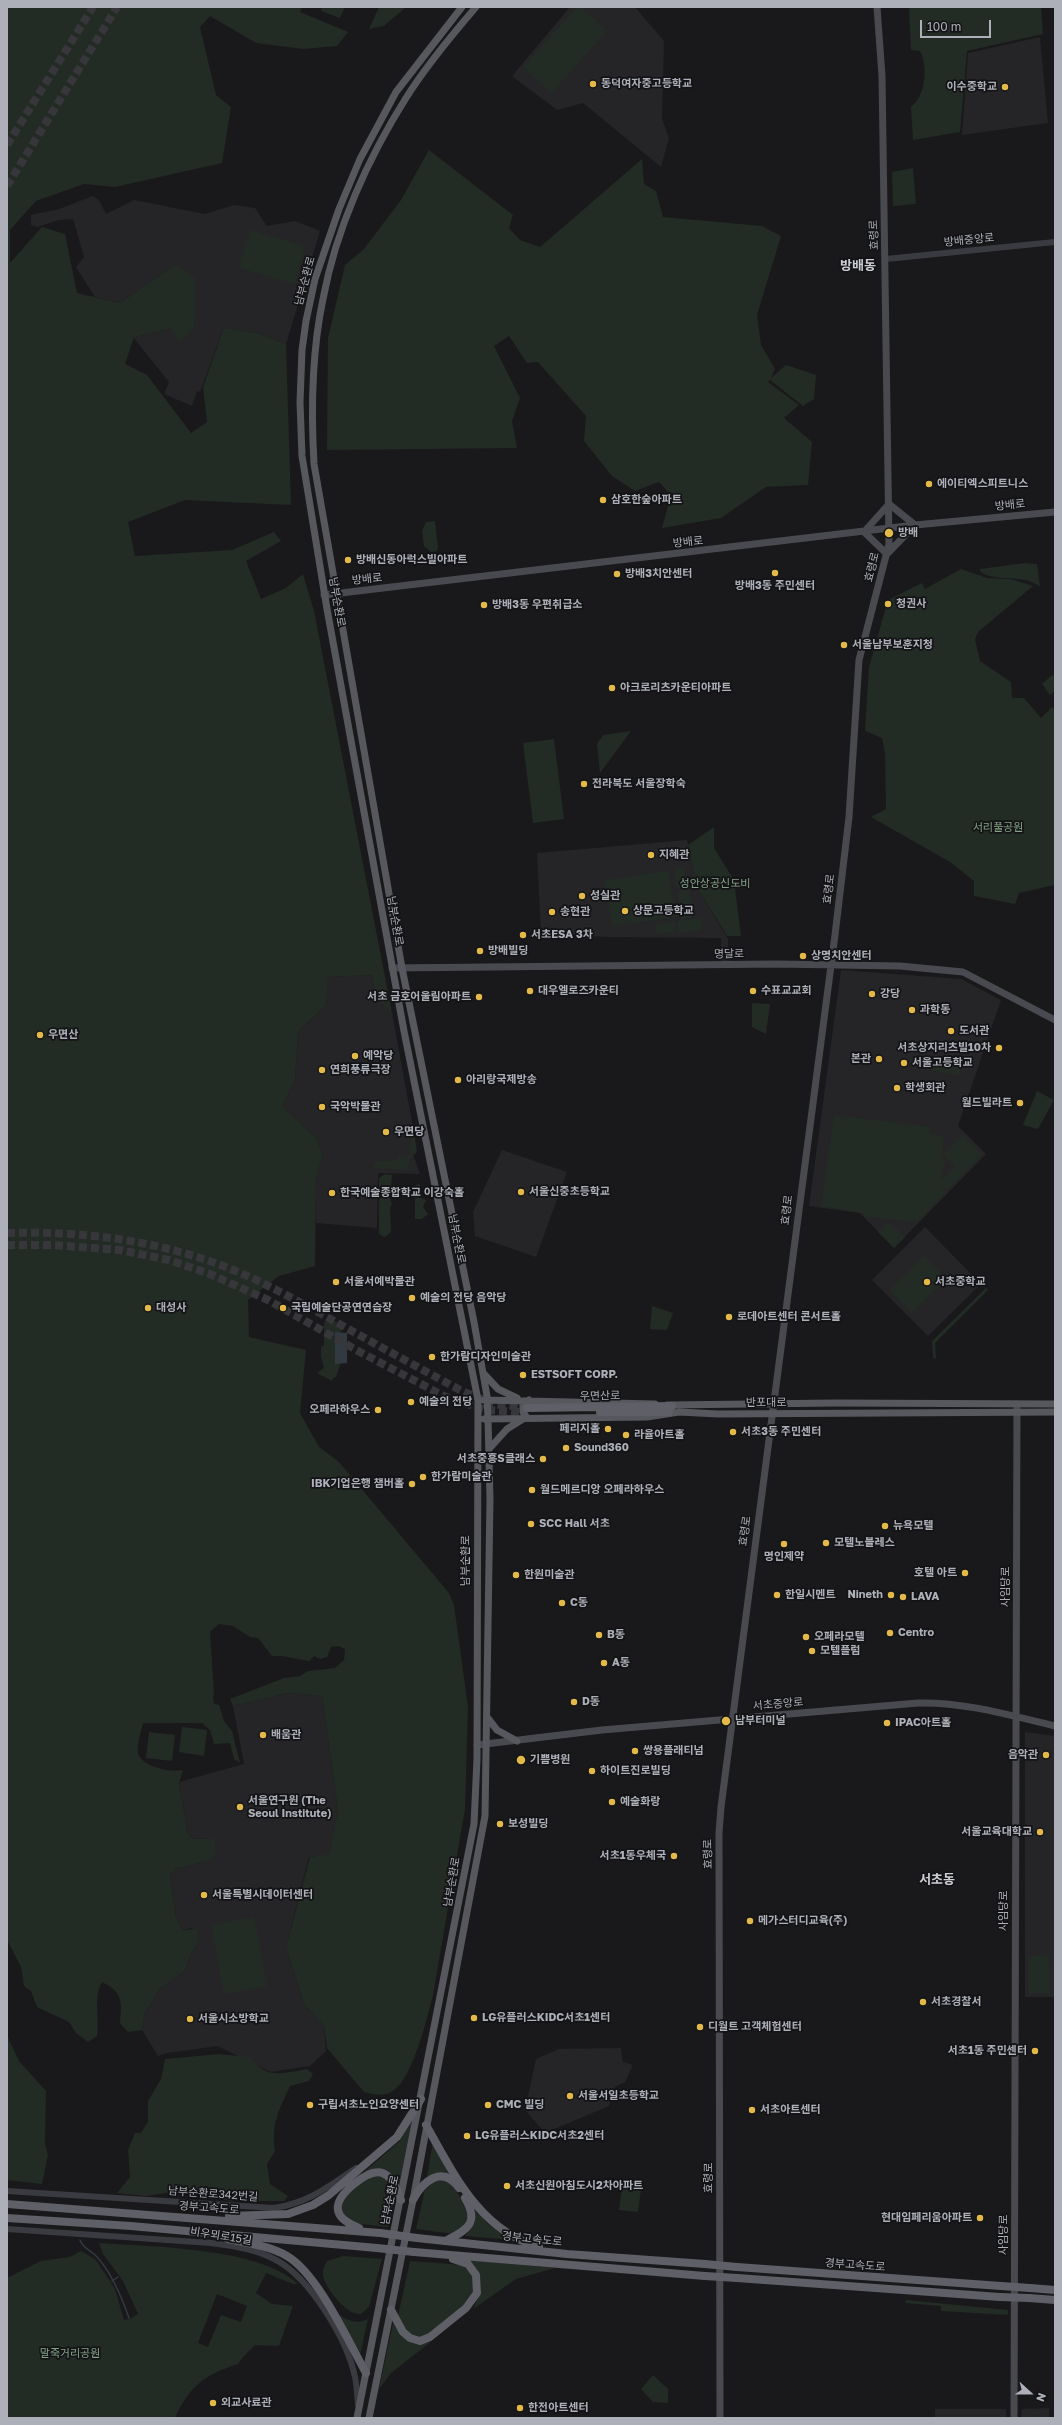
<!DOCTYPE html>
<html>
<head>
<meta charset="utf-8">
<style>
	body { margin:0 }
	#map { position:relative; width:1062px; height:2425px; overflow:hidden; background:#19191b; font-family:"Golos Text",sans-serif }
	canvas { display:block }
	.frame { position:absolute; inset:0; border:8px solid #adb0b9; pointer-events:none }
	.north { position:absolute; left:1010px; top:2373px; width:40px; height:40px; -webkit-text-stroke:3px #141416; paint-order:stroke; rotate:111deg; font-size:11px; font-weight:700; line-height:16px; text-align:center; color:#adb0b9 }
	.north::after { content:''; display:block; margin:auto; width:14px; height:18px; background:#adb0b9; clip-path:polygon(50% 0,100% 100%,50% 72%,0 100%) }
	.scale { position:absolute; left:920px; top:20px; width:71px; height:18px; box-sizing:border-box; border:2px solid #adb0b9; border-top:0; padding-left:5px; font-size:12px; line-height:14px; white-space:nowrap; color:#adb0b9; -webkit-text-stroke:3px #141416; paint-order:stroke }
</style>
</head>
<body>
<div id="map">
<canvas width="1062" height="2425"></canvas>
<div class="frame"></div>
<div class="north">N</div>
<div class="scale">100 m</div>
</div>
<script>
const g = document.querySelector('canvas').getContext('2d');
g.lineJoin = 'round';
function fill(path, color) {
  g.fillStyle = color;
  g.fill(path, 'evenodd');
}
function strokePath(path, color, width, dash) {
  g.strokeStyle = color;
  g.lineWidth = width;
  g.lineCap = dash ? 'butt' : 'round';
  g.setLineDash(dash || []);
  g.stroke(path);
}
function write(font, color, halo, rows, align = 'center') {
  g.font = font + ' "Golos Text","Noto Sans KR",sans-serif';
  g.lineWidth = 3.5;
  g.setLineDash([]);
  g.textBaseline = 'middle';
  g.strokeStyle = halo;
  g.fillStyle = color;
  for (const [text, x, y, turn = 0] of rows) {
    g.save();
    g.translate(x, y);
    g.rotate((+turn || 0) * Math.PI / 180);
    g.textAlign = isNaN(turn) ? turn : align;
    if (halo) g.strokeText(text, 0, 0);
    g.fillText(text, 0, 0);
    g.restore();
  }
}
const built = new Path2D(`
	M570,7H635L664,41L662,119L669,138L661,167L583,103L557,110L512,76Z
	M1040,37L1048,123L962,135L968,53Z
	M93,196L99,200L106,214L134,200L205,214L234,205L255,208L267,226L295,221L320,231L286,344L258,333L224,328L200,392L197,391L192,406L164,394L169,382L133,337L172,329L176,264L120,303L95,297L76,267L84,257L73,219L59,220L37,227L31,225V215L59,209Z
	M687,840L698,889L728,939L729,963H721V938L606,937L541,933L537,853Z
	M841,970L961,979L1001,1000L958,1126L986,1154L894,1248L860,1213L809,1206Z
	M372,975L375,997L392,1013L413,1127L412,1151L420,1174L378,1173L377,1228L316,1223V1178L323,1156L317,1139L282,1106L295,1080L298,1036L301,1028L326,1006L327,977Z
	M502,1150L567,1172L536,1257L475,1236L473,1212Z
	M925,1227L981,1284L928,1336L872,1280Z
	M288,1693L322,1696L338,1810L329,1855L309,1857L286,1947L304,2004L324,2026L326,2051L310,2066L270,2072L218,2046L167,2053L158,2056L142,2030L145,2012L160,1989L185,1971L191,1954L199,1941L192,1928L183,1930L176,1917L170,1875L176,1869L211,1860L213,1838L194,1839L188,1834L179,1782L244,1764L233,1706Z
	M1025,1732L1055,1736V1997H1025Z
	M621,2048L623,2062L633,2065L625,2082L615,2087L609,2106L545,2133L525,2110L536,2059L559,2049Z
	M1049,2408V2418H1021L1022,2409Z
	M935,2409H1006V2418H935Z`);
const green = new Path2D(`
	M7,7H302L300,12L348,32L337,46L303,49L256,43L210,16L200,27L216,95L231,107L222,163L115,187L84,184L36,201L10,230V263L42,227L65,234L77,293L120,303L176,264L195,279L194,327L180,342L171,329L134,337L125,364L147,375L191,433L207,422L203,387L224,328L258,333L286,344L291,505L185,500L128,522L135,556L232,550L274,532L281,541L246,561L261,599L286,588L303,574L314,611L392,1013L375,997L372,975L328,977L326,1006L301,1028L298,1036L295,1080L282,1106L317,1139L323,1156L316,1178L315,1266L279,1276L248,1300L249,1337L306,1350L300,1413L319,1447L339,1462L449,1593L454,1605L468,1707L465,1809L433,1995C427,2018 413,2077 394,2090C385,2097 375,2095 364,2092L327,2048L324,2026L304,2004L286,1947L310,1857L329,1854L338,1810L322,1696L288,1693L233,1706L230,1699L284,1678L300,1676L308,1671L335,1668L344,1660L345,1649L338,1646L331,1647L327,1657L320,1659L314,1656L309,1661L282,1656H272L258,1638L250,1637L233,1626L219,1624L210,1632L214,1693L213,1697L214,1704L219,1705L224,1721L232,1731L240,1763L234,1759L230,1743L214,1744L210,1730L202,1723H143C138,1745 130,1758 155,1767C166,1770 172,1772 183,1770L179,1783L188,1834L194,1839L214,1838L216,1851L211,1860L176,1869L170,1875L176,1917L183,1930L197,1929L199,1941L191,1954L185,1971L160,1989L145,2012L142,2030L128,2032L120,2023C122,2002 123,1992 102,1982C93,1997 100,2019 97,2036L88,2042L76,2033L69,2022L37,2007L31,1991L24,1986L21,1967L7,1940Z
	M322,7H345L340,18L321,11Z
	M379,7H406L384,26L369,29Z
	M577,7H581L607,31L551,93L523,67Z
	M909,7H1041L1043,34L967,51L960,132L913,140L911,107C926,95 928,66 920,51L911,50Z
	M429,150L513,215L509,228L520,240L540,247L642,159L644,184L656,191L663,217L762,226L781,236L757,315L761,345L775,369L771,378L786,365L816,375L814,399L803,406L770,380L768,382L799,405L784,418L812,442L808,485L766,487L721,518L662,528L671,495L659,482L635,491L612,476L584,441L586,416L538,362L527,363L509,336L494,346L520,398L512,421L517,448L327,450L328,338L345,265L364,249L401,200Z
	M913,168L916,204L893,206L892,172Z
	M250,230L305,246L295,284L239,268Z
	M435,521L438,547L437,551L431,552L424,546L422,531L426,522Z
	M1025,563L1037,564L1040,587C1025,573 992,583 980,571V569Z
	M961,569L987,578L1011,579L1033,586L978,632L975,639L980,661L1011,682L1012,698H1024L1041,718L1052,707L1055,711V885L1019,893L1015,904L974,896V881L950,862L871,817L886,809L885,754L882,738L865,731L869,667L888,600L922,583L925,589Z
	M1052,675L1055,677V691L1050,695L1042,684Z
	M631,731L600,773L597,744L603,735Z
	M554,739L564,819L533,823L523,743Z
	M714,827V848L734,880L741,936H727L698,889L688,845Z
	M684,868L687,887L676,888L674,869Z
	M668,871L676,917L612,926L605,880Z
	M689,890L692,918L681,920L677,891Z
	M701,918L702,930L679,933L677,921Z
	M675,921L676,931L657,934L655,925Z
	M752,1003L770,1004L766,1034L752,1027Z
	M935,1060L961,1065L960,1075L933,1071Z
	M1037,1091L1054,1100L1038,1129L1023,1125Z
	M834,1115L930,1127L929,1134L944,1136L942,1156L945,1160L940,1181L955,1166L943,1155L963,1135L982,1154L947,1190L939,1183L946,1191L918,1222L867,1217L862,1213L821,1206Z
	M414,1132L417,1152L410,1158L408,1170L374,1168V1162L397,1160L398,1156L405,1157L409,1155L411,1134Z
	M385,1174L392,1175L390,1200L392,1203L390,1208L391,1232L385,1237L379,1234V1178Z
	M420,1184L421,1198L426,1200L423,1207L428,1214L422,1219H415V1193L414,1192L416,1185Z
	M889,1222L905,1237L894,1248L878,1232Z
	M924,1256L947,1278L912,1313L890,1290Z
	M986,1288L988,1290L935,1343L936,1359L933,1358L932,1341Z
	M652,1306L673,1313L667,1330L650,1329Z
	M334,1321L339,1322L344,1344L342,1359L336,1377L333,1378L332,1381L317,1373L324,1368L321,1356V1347L324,1345V1322Z
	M182,1727L207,1730L204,1756L179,1752Z
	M149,1732L175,1735L172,1761L146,1758Z
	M254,1917L267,1986L224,1994L211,1925Z
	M1049,1955L1050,1993H1029L1028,1956Z
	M7,2035L19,2061L46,2091L45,2143L48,2155L42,2184L7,2180Z
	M219,2054L250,2057C266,2080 283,2073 307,2069L313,2074L309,2081L290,2086C279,2110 271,2124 275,2151L267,2164L270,2184L288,2196L284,2201H230L182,2190L147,2196L117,2193L130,2177L128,2150L135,2133H141L148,2122V2101L161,2079L165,2059Z
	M414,2117L401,2186C393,2173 378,2168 364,2172L400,2141Z
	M433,2141L457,2182L427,2177Z
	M379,2175L386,2178L395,2193L388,2227L351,2223L341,2210L342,2200L366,2178Z
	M445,2180C458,2190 467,2205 469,2221L454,2234L416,2229L426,2185L434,2181Z
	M622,2187L641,2189L638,2212L619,2210Z
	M474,2207L488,2224L513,2240L465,2236L475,2223Z
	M99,2243C153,2247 258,2247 298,2284H293L266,2273L256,2293L272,2304L293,2306L279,2346L255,2345L243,2357L238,2364C206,2374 189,2386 175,2418H7V2278L41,2261L70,2257L81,2251L96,2260L115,2289L124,2320L130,2319L138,2314L123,2281L103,2254ZM217,2294L247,2306L241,2322L221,2315L208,2347L198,2343Z
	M343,2256L382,2259L369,2307L361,2314C347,2316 326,2289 323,2276C322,2271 324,2266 327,2261Z
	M469,2260L555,2268L516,2279L473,2309C485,2286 482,2281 469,2260Z
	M410,2261L463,2265L473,2275V2298L424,2338L409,2334L398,2316Z
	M906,2300L1008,2310V2315L941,2311V2306L905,2303Z
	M336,2312C345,2320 357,2325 368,2319L360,2355Z
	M393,2323C403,2339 412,2347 432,2341L391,2373L379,2389Z
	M653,2375L668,2389V2403L653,2402L641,2389Z`);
const water = new Path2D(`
	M335,1332L347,1333V1363L335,1364Z`);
const stream = new Path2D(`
	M80,2240C83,2249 91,2250 97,2257C112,2273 122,2298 129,2318
	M112,2281L118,2277`);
const trunkTunnel = new Path2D(`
	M7,145L93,7
	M7,186L117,7
	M7,1233C78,1231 148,1239 215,1263C257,1278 296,1300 334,1321C377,1345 419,1368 462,1391L494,1404L527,1408
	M7,1245H52L120,1250L169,1260L210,1274L268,1300L360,1352L444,1396L485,1410L520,1412`);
const tertiary = new Path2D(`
	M886,259L1055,242
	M7,2191L274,2208C308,2203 328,2187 356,2168
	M7,2229L211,2243C234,2246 256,2249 276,2260C310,2278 347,2339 355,2377C357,2386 357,2396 358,2405`);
const secondary = new Path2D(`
	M889,504L915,525L887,554L864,532Z
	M324,595L915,525L1055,512
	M392,968L777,964L900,966L963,972L1055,1020
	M477,1745L602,1730L918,1703C965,1702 1009,1715 1055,1726
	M720,2418L719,1833L721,1807L835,935L849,817L859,660L889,544L882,76L877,7
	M1014,2418L1017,1404`);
const primary = new Path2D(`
	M484,1374L498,1389L517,1398
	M484,1400L655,1404
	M667,1405L836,1403L1055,1404
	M527,1418L523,1412V1405L529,1400
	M484,1419L647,1417L679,1412L718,1414L1055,1412
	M489,1449L507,1429L523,1419
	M487,1717L497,1730L517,1741
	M357,2418L474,1824L477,1759L478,1400L404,1031L327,609L302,456L300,402L302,350L306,321L315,279L339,209L360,159L396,92L462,7
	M369,2418L413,2200L485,1816L490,1499L488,1419L487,1396L474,1322L402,968L314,464C311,412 312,351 323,299C336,229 368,158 406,98C426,66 451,36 476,7`);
const trunk = new Path2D(`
	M527,1408L672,1406
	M600,1412H669
	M426,2125C454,2174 480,2231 539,2247
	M413,2200C422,2182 442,2164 459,2188
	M7,2204L380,2233
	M229,2216L288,2214L313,2205L329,2195L397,2137L421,2099
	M7,2218L131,2226L377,2248
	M359,2228C331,2217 332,2202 354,2184C379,2163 391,2171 401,2200
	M417,2238L567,2254L705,2264
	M228,2239C248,2243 270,2246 287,2256C318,2274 348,2341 366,2373
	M447,2240C469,2229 479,2222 465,2198
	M414,2252L705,2276
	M737,2267L1001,2286
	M737,2278L1000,2297
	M1030,2288L1055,2290
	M1029,2298L1055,2300
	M391,2310L403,2332L410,2338L420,2341L430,2337L466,2308L477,2293L476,2275L468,2264L453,2259`);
const trunkBridge = new Path2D(`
	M380,2233L417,2238
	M377,2248L414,2252
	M705,2264L737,2267
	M705,2276L737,2278
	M1001,2286L1030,2288
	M1000,2297L1029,2298`);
const markers = [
	[593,84,4,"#e3ba49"],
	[1005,87,4,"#e3ba49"],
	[929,484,4,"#e3ba49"],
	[603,500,4,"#e3ba49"],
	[889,533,5,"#e3ba49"],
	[348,560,4,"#e3ba49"],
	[775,573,4,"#e3ba49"],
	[617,574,4,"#e3ba49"],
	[888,604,4,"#e3ba49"],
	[484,605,4,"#e3ba49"],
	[844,645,4,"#e3ba49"],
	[612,688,4,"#e3ba49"],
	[584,784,4,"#e3ba49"],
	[651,855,4,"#e3ba49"],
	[582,896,4,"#e3ba49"],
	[625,911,4,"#e3ba49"],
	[552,912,4,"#e3ba49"],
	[523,935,4,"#e3ba49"],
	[480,951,4,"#e3ba49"],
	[803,956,4,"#e3ba49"],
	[530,991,4,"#e3ba49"],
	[753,991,4,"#e3ba49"],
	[872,994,4,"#e3ba49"],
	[479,997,4,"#e3ba49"],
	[912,1010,4,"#e3ba49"],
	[951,1031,4,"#e3ba49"],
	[40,1035,4,"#e3ba49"],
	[999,1048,4,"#e3ba49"],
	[355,1056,4,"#e3ba49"],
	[879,1059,4,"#e3ba49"],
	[904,1063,4,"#e3ba49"],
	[322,1070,4,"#e3ba49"],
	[458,1080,4,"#e3ba49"],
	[897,1088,4,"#e3ba49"],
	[1020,1103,4,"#e3ba49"],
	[322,1107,4,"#e3ba49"],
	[386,1132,4,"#e3ba49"],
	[521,1192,4,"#e3ba49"],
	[332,1193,4,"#e3ba49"],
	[336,1282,4,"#e3ba49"],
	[927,1282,4,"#e3ba49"],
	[412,1298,4,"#e3ba49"],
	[148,1308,4,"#e3ba49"],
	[283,1308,4,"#e3ba49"],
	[729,1317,4,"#e3ba49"],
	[432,1357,4,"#e3ba49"],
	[523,1375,4,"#e3ba49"],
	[411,1402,4,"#e3ba49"],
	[378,1410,4,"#e3ba49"],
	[608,1429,4,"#e3ba49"],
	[733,1432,4,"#e3ba49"],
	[626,1435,4,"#e3ba49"],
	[566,1448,4,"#e3ba49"],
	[543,1459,4,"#e3ba49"],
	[423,1477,4,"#e3ba49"],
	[412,1484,4,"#e3ba49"],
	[532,1490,4,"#e3ba49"],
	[531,1524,4,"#e3ba49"],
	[885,1526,4,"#e3ba49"],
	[826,1543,4,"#e3ba49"],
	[784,1544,4,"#e3ba49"],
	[965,1573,4,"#e3ba49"],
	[516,1575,4,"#e3ba49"],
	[777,1595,4,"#e3ba49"],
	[891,1595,4,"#e3ba49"],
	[903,1597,4,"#e3ba49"],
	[562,1603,4,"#e3ba49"],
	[890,1633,4,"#e3ba49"],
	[599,1635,4,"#e3ba49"],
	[806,1637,4,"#e3ba49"],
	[812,1651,4,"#e3ba49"],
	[604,1663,4,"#e3ba49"],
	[574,1702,4,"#e3ba49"],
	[726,1721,5,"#e3ba49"],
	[887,1723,4,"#e3ba49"],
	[263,1735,4,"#e3ba49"],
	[635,1751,4,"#e3ba49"],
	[1046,1755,4,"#e3ba49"],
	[521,1760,5,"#e3ba49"],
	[592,1771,4,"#e3ba49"],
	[612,1802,4,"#e3ba49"],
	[240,1807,4,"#e3ba49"],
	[500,1824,4,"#e3ba49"],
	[1040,1832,4,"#e3ba49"],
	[674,1856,4,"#e3ba49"],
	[204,1895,4,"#e3ba49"],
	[750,1921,4,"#e3ba49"],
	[923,2002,4,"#e3ba49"],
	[474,2018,4,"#e3ba49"],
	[190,2019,4,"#e3ba49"],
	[700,2027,4,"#e3ba49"],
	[1035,2051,4,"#e3ba49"],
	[570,2096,4,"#e3ba49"],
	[310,2105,4,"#e3ba49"],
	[488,2105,4,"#e3ba49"],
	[752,2110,4,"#e3ba49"],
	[467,2136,4,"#e3ba49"],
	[507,2186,4,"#e3ba49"],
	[980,2218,4,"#e3ba49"],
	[213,2403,4,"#e3ba49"],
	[520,2408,4,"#e3ba49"]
];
const poiNames = [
	["동덕여자중고등학교",601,84],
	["이수중학교",997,87,"right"],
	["에이티엑스피트니스",937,484],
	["삼호한숲아파트",611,500],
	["방배",898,533],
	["방배신동아럭스빌아파트",356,560],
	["방배3치안센터",625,574],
	["방배3동 주민센터",775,586,"center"],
	["청권사",896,604],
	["방배3동 우편취급소",492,605],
	["서울남부보훈지청",852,645],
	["아크로리츠카운티아파트",620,688],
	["전라북도 서울장학숙",592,784],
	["지혜관",659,855],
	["성실관",590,896],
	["상문고등학교",633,911],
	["송현관",560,912],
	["서초ESA 3차",531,935],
	["방배빌딩",488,951],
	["상명치안센터",811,956],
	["대우엘로즈카운티",538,991],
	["수표교교회",761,991],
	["강당",880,994],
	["서초 금호어울림아파트",471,997,"right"],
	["과학동",920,1010],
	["도서관",959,1031],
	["우면산",48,1035],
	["서초상지리츠빌10차",991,1048,"right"],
	["예악당",363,1056],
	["본관",871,1059,"right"],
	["서울고등학교",912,1063],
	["연희풍류극장",330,1070],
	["아리랑국제방송",466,1080],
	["학생회관",905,1088],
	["월드빌라트",1012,1103,"right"],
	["국악박물관",330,1107],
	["우면당",394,1132],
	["서울신중초등학교",529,1192],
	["한국예술종합학교 이강숙홀",340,1193],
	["서울서예박물관",344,1282],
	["서초중학교",935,1282],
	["예술의 전당 음악당",420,1298],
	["대성사",156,1308],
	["국립예술단공연연습장",291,1308],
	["로데아트센터 콘서트홀",737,1317],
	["한가람디자인미술관",440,1357],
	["ESTSOFT CORP.",531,1375],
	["예술의 전당",419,1402],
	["오페라하우스",370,1410,"right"],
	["페리지홀",600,1429,"right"],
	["서초3동 주민센터",741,1432],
	["라율아트홀",634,1435],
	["Sound360",574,1448],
	["서초중흥S클래스",535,1459,"right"],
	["한가람미술관",431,1477],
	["IBK기업은행 챔버홀",404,1484,"right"],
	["월드메르디앙 오페라하우스",540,1490],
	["SCC Hall 서초",539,1524],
	["뉴욕모텔",893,1526],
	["모텔노블레스",834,1543],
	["명인제약",784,1557,"center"],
	["호텔 아트",957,1573,"right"],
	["한원미술관",524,1575],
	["한일시멘트",785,1595],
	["Nineth",883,1595,"right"],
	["LAVA",911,1597],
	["C동",570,1603],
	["Centro",898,1633],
	["B동",607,1635],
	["오페라모텔",814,1637],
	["모텔플럼",820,1651],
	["A동",612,1663],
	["D동",582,1702],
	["남부터미널",735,1721],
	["IPAC아트홀",895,1723],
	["배움관",271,1735],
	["쌍용플래티넘",643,1751],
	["음악관",1038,1755,"right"],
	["기쁨병원",530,1760],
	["하이트진로빌딩",600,1771],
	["서울연구원 (The",248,1801],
	["Seoul Institute)",248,1814],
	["예술화랑",620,1802],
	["보성빌딩",508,1824],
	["서울교육대학교",1032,1832,"right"],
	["서초1동우체국",666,1856,"right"],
	["서울특별시데이터센터",212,1895],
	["메가스터디교육(주)",758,1921],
	["서초경찰서",931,2002],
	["LG유플러스KIDC서초1센터",482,2018],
	["서울시소방학교",198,2019],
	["디월트 고객체험센터",708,2027],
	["서초1동 주민센터",1027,2051,"right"],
	["서울서일초등학교",578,2096],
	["구립서초노인요양센터",318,2105],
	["CMC 빌딩",496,2105],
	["서초아트센터",760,2110],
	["LG유플러스KIDC서초2센터",475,2136],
	["서초신원아침도시2차아파트",515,2186],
	["현대임페리움아파트",972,2218,"right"],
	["외교사료관",221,2403],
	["한전아트센터",528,2408]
];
const streetNames = [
	["효령로",874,235,-92],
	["방배중앙로",969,240,-6],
	["남부순환로",305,281,-75],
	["방배로",1010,505,-6],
	["방배로",688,542,-6],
	["효령로",872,567,-76],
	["방배로",367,579,-6],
	["남부순환로",337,602,80],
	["효령로",829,889,-83],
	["남부순환로",395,921,80],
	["명달로",729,954,-1],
	["효령로",787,1210,-83],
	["남부순환로",457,1239,79],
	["우면산로",600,1396,-1],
	["반포대로",766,1403],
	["효령로",745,1531,-82],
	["남부순환로",466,1561,-90],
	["사임당로",1006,1587,-90],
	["서초중앙로",778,1704,-5],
	["효령로",708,1854,-91],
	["남부순환로",452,1882,-80],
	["사임당로",1004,1911,-90],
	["효령로",709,2178,-90],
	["남부순환로342번길",213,2194,4],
	["남부순환로",390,2200,-78],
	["경부고속도로",209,2208,4],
	["사임당로",1004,2235,-90],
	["비우뫼로15길",221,2236,9],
	["경부고속도로",532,2239,6],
	["경부고속도로",855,2265,4]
];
const parkNames = [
	["서리풀공원",998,828],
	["성안상공신도비",715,884],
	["말죽거리공원",70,2354]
];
const quarterNames = [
	["방배동",858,266],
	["서초동",937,1880]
];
fill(built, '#252528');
fill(green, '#232b25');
fill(water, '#323940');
strokePath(stream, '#323940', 1.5);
strokePath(trunkTunnel, '#37373b', 8, [8, 4]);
strokePath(tertiary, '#3a3b40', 6);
strokePath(secondary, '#494a4f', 7);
strokePath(primary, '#57585e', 7);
strokePath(trunk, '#5f6067', 8);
strokePath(trunkBridge, '#5f6067', 8);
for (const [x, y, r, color] of markers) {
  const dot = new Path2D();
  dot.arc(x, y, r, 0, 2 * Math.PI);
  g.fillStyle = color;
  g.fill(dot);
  strokePath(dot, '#141416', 1.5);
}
write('bold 11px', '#adb0b9', '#141416', poiNames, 'left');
write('11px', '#adb0b9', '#141416', streetNames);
write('11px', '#85a389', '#141416', parkNames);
write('bold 13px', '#cdcfd6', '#141416', quarterNames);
</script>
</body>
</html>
